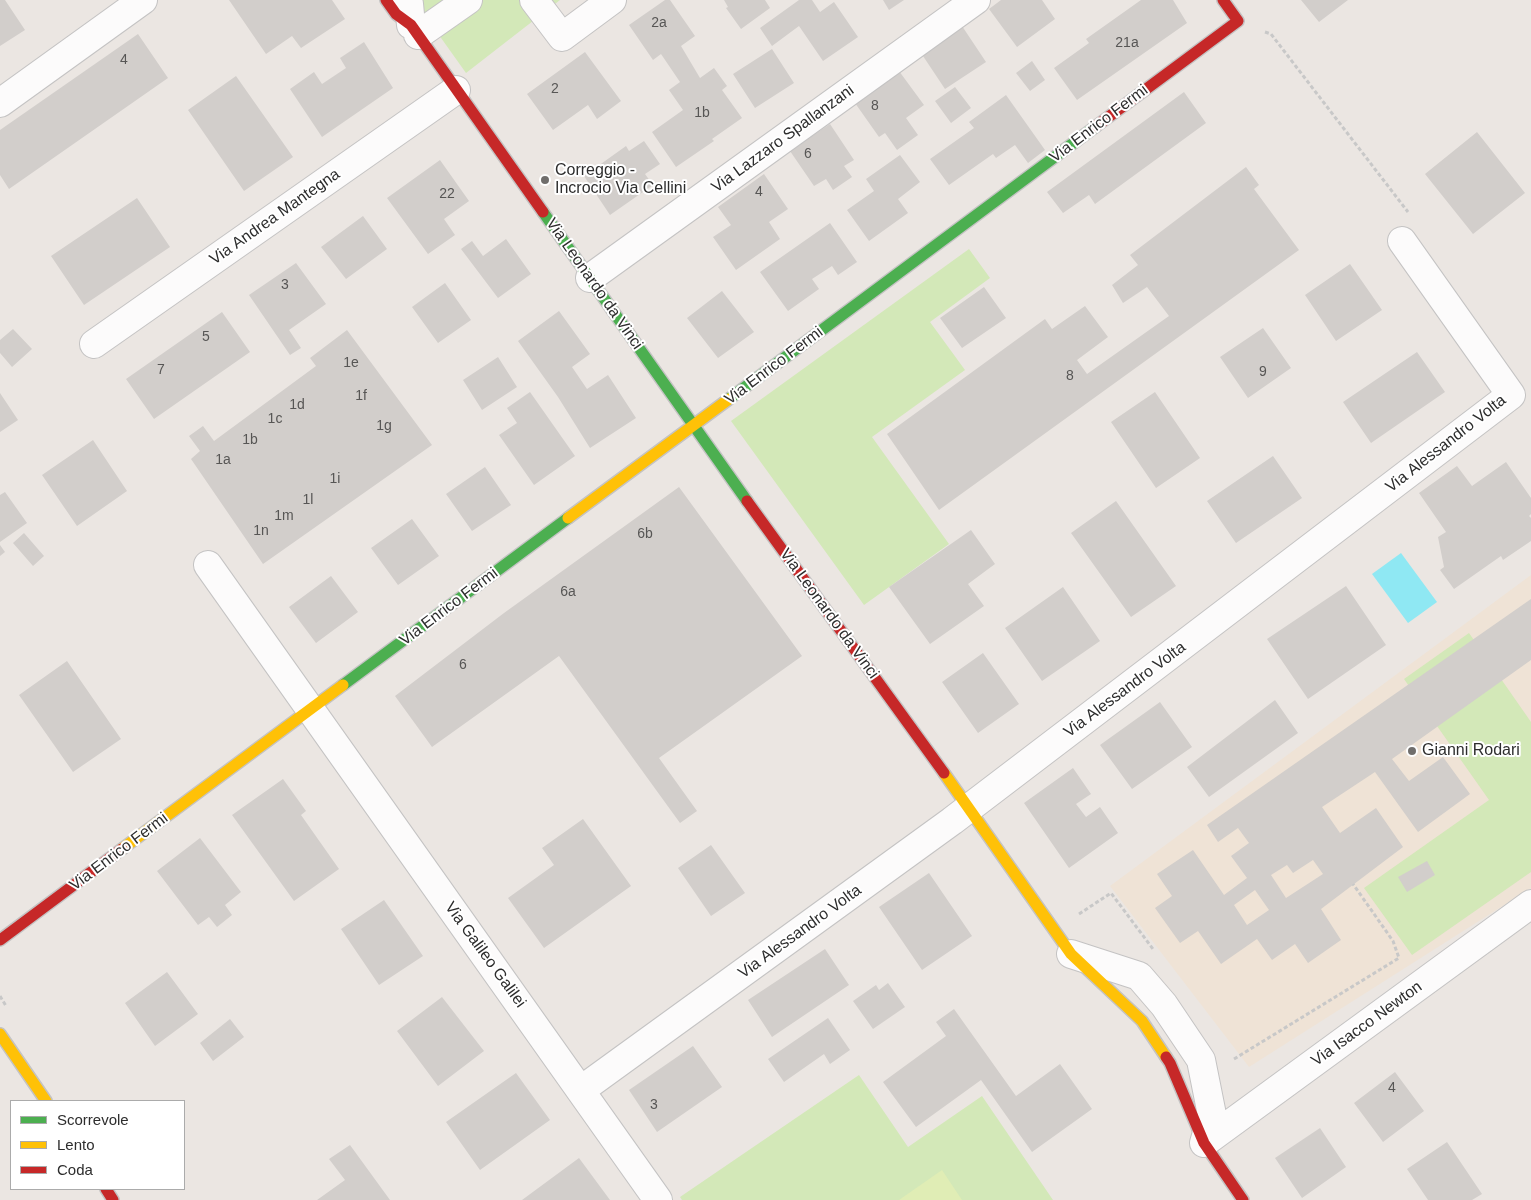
<!DOCTYPE html>
<html>
<head>
<meta charset="utf-8">
<style>
	body { margin:0 }
	#map { position:relative; width:1531px; height:1200px; overflow:hidden; background:#ebe6e2; font-family:Arial,sans-serif }
	canvas { display:block }
	.legend { position:absolute; left:10px; top:1100px; width:175px; height:90px; box-sizing:border-box; background:#fff; border:1px solid #ababab; margin:0; padding:6px 9px; list-style:none; font-size:15px; color:#2d2d2d }
	.legend li { display:flex; align-items:center; gap:10px; height:25px }
	.legend b { width:25px; border:1px solid #ababab }
</style>
</head>
<body>
<div id="map">
<canvas width="1531" height="1200"></canvas>
<ul class="legend">
<li><b style="height:6px;background:#4caf50"></b>Scorrevole</li>
<li><b style="height:6px;background:#ffc107"></b>Lento</li>
<li><b style="height:6px;background:#c62828"></b>Coda</li>
</ul>
</div>
<script>
const g = document.querySelector('canvas').getContext('2d');
g.lineJoin = 'round';
function fill(path, color) {
  g.fillStyle = color;
  g.fill(path, 'evenodd');
}
function strokePath(path, color, width, dash) {
  g.strokeStyle = color;
  g.lineWidth = width;
  g.lineCap = dash ? 'butt' : 'round';
  g.setLineDash(dash || []);
  g.stroke(path);
}
function write(font, color, halo, rows, align = 'center') {
  g.font = font + ' Arial,sans-serif';
  g.lineWidth = 4;
  g.setLineDash([]);
  g.textBaseline = 'middle';
  g.strokeStyle = halo;
  g.fillStyle = color;
  for (const [text, x, y, turn = 0] of rows) {
    g.save();
    g.translate(x, y);
    g.rotate((+turn || 0) * Math.PI / 180);
    g.textAlign = isNaN(turn) ? turn : align;
    if (halo) g.strokeText(text, 0, 0);
    g.fillText(text, 0, 0);
    g.restore();
  }
}
const education = new Path2D(`
	M1531,575V888L1249,1067L1110,886Z`);
const green = new Path2D(`
	M414,0H560L466,73Z
	M969,249L990,278L930,322L965,370L872,437L949,544L864,605L731,421Z
	M1469,633L1531,722V872L1412,955L1364,888L1489,800L1404,679Z
	M859,1075L908,1147L982,1096L1053,1200H682L680,1197Z`);
const pitch = new Path2D(`
	M942,1170L962,1200H899Z`);
const water = new Path2D(`
	M1401,553L1437,602L1408,623L1372,574Z`);
const building = new Path2D(`
	M0,0H5L25,30L0,46Z
	M229,0H332L345,19L301,48L292,36L266,54Z
	M665,0H670L695,36L681,46L700,78L714,68L727,86L722,90L742,118L712,139L714,141L676,167L652,132L683,110L669,90L680,82L661,54L653,60L629,25Z
	M724,0H765L770,8L741,29L726,8L728,7Z
	M799,0H812L820,12L834,2L858,37L823,61L799,26L772,46L760,28Z
	M883,0H904L889,10Z
	M1001,0H1042L1055,19L1017,47L989,9Z
	M1141,0H1173L1187,23L1077,100L1054,68L1089,43L1086,39Z
	M1301,0H1348L1319,22Z
	M962,26L986,62L945,89L921,53Z
	M138,34L168,78L9,189L0,175V130Z
	M364,42L393,88L322,137L290,89L314,72L322,84L346,68L340,58Z
	M772,49L794,83L755,108L733,74Z
	M585,52L621,101L597,119L588,105L553,130L527,94Z
	M1032,61L1045,80L1030,91L1016,73Z
	M899,71L924,105L906,118L918,135L897,150L885,133L879,137L855,103Z
	M236,76L293,157L244,191L188,110Z
	M955,87L971,108L951,123L935,101Z
	M1184,92L1206,123L1095,204L1089,195L1063,213L1047,192Z
	M1006,95L1045,150L1028,163L1015,145L996,158L993,154L949,185L930,159L974,128L969,122Z
	M830,124L854,160L844,166L852,177L833,190L826,179L814,186L790,151Z
	M1477,132L1525,193L1473,234L1425,174Z
	M644,141L660,164L645,174L653,185L610,215L584,176L626,146L629,151Z
	M900,155L920,182L898,199L908,213L869,241L847,210L874,191L866,179Z
	M440,160L469,201L444,219L455,235L428,254L387,198Z
	M1246,167L1259,185L1254,189L1299,250L939,510L887,434L1045,319L1052,329L1085,306L1108,337L1077,360L1087,374L1169,316L1147,287L1123,303L1112,285L1138,265L1130,255Z
	M764,174L788,209L769,222L780,239L736,270L713,237L731,225L718,207Z
	M137,198L170,247L84,305L51,256Z
	M363,216L387,249L346,279L321,247Z
	M830,223L857,262L838,275L832,266L812,279L819,289L788,311L760,272Z
	M506,239L531,274L498,298L461,249L472,241L483,256Z
	M296,263L326,304L289,330L301,348L290,355L249,295Z
	M1350,264L1382,310L1336,341L1305,295Z
	M445,283L471,320L438,343L412,307Z
	M984,287L1006,318L962,348L940,318Z
	M722,291L754,332L718,358L687,318Z
	M559,311L590,354L572,367L587,389L608,375L636,418L590,448L558,397L518,341Z
	M222,312L250,352L154,419L126,379Z
	M1263,328L1291,368L1248,398L1220,357Z
	M13,329L32,349L12,367L0,353V340Z
	M347,330L432,445L263,564L191,459L200,451L189,436L203,426L214,441L316,366L310,358Z
	M1417,352L1445,392L1371,443L1343,402Z
	M498,357L517,387L482,410L463,380Z
	M530,392L575,456L534,485L499,435L517,423L507,408Z
	M1155,392L1200,458L1156,488L1111,422Z
	M0,393L18,420L0,432Z
	M93,440L127,491L77,526L42,475Z
	M1273,456L1302,498L1236,543L1207,501Z
	M1506,462L1531,498V514L1529,516L1531,518V541L1503,560L1501,556L1454,589L1440,570L1444,567L1438,537L1446,532L1419,493L1457,466L1472,486Z
	M485,467L511,505L472,531L446,494Z
	M679,487L802,656L659,758L697,811L680,823L559,656L432,747L395,696L504,613Z
	M5,492L27,523L0,542V495Z
	M1116,501L1176,586L1131,617L1071,533Z
	M412,519L439,556L398,585L371,548Z
	M971,530L995,564L968,584L984,606L930,644L889,587Z
	M24,533L44,556L33,566L13,543Z
	M0,545L5,552L0,556Z
	M331,576L358,612L316,643L289,607Z
	M1346,586L1386,645L1308,699L1267,639Z
	M1063,587L1100,641L1042,681L1005,628Z
	M1531,599V660L1392,759L1409,781L1443,757L1470,794L1418,832L1375,772L1322,807L1340,833L1376,808L1403,847L1321,909L1341,940L1308,963L1295,944L1272,960L1257,939L1221,964L1198,931L1180,943L1155,908L1172,896L1157,874L1193,850L1224,895L1247,878L1231,856L1249,843L1238,828L1218,842L1207,825ZM1313,860L1323,874L1286,898L1271,875L1287,865L1293,873ZM1255,890L1269,910L1247,925L1234,905Z
	M983,653L1019,704L978,733L942,682Z
	M67,661L121,739L73,772L19,695Z
	M1275,700L1298,733L1209,797L1187,767Z
	M1160,702L1192,747L1132,789L1100,745Z
	M1073,768L1091,794L1076,804L1086,817L1100,807L1118,833L1069,868L1024,803Z
	M283,779L306,811L301,815L339,869L294,901L232,815Z
	M583,819L631,886L544,948L508,898L554,865L542,848Z
	M200,838L241,892L225,905L232,915L217,927L209,917L198,925L157,871Z
	M711,845L745,893L711,916L678,868Z
	M1427,861L1435,875L1407,892L1398,877Z
	M929,873L972,936L922,970L879,907Z
	M384,900L423,956L379,985L341,929Z
	M825,949L849,985L772,1037L748,1000Z
	M167,972L198,1014L155,1046L125,1003Z
	M888,983L905,1007L873,1029L853,1001L876,985L879,990Z
	M442,997L484,1051L438,1086L397,1031Z
	M954,1009L1016,1096L1060,1064L1092,1109L1032,1152L981,1080L916,1127L883,1082L946,1036L936,1022Z
	M828,1018L850,1050L830,1064L824,1054L784,1082L768,1059Z
	M230,1019L244,1037L213,1061L200,1043Z
	M693,1046L722,1087L657,1132L629,1090Z
	M1395,1072L1424,1111L1383,1142L1354,1103Z
	M516,1073L550,1120L480,1170L446,1122Z
	M1320,1128L1346,1167L1302,1198L1275,1158Z
	M1447,1142L1482,1194L1472,1200H1428L1407,1169Z
	M350,1145L390,1200H317L345,1180L329,1159Z
	M579,1158L610,1200H522Z`);
const path = new Path2D(`
	M1265,32L1271,34L1408,212
	M1079,914L1111,893L1153,949
	M0,996L6,1006
	M1234,1059L1399,958L1393,941L1353,884`);
const street = new Path2D(`
	M406,0L409,4L411,25
	M534,0L562,37L612,0
	M418,35L468,0
	M0,103L143,0
	M590,278L976,0
	M94,344L456,90
	M208,565L658,1200
	M1071,954L1139,976L1164,1005L1201,1060L1212,1115L1204,1143
	M581,1090L952,821L1511,395L1402,241
	M1204,1143L1531,904`);
const fast = new Path2D(`
	M543,212L747,501
	M729,399L1095,127
	M343,685L568,518`);
const slow = new Path2D(`
	M568,518L729,399
	M944,773L1071,954L1142,1021L1166,1057
	M122,849L343,685
	M0,1034L46,1101`);
const jam = new Path2D(`
	M386,0L396,14L411,25L543,212
	M1095,127L1238,21L1223,0
	M747,501L944,773
	M0,940L122,849
	M1166,1057L1170,1063L1204,1143L1243,1200
	M106,1189L113,1200`);
const markers = [
	[545,180,5,"#706e6c"],
	[1412,751,5,"#706e6c"]
];
const numberNames = [
	["2a",659,23],
	["21a",1127,43],
	["4",124,60],
	["2",555,89],
	["8",875,106],
	["1b",702,113],
	["6",808,154],
	["4",759,192],
	["22",447,194],
	["3",285,285],
	["5",206,337],
	["1e",351,363],
	["7",161,370],
	["9",1263,372],
	["8",1070,376],
	["1f",361,396],
	["1d",297,405],
	["1c",275,419],
	["1g",384,426],
	["1b",250,440],
	["1a",223,460],
	["1i",335,479],
	["1l",308,500],
	["1m",284,516],
	["1n",261,531],
	["6b",645,534],
	["6a",568,592],
	["6",463,665],
	["4",1392,1088],
	["3",654,1105]
];
const streetNames = [
	["Via Enrico Fermi",1099,124,-37],
	["Via Lazzaro Spallanzani",783,139,-36],
	["Via Andrea Mantegna",275,217,-35],
	["Via Leonardo da Vinci",594,284,55],
	["Via Enrico Fermi",774,366,-37],
	["Via Alessandro Volta",1446,444,-38],
	["Via Enrico Fermi",449,607,-37],
	["Via Leonardo da Vinci",829,614,54],
	["Via Alessandro Volta",1125,690,-37],
	["Via Enrico Fermi",119,852,-37],
	["Via Alessandro Volta",800,932,-36],
	["Via Galileo Galilei",485,955,54],
	["Via Isacco Newton",1367,1024,-36]
];
const poiNames = [
	["Correggio -",555,171],
	["Incrocio Via Cellini",555,189],
	["Gianni Rodari",1422,751]
];
fill(education, '#efe3d6');
fill(green, '#d3e8b8');
fill(pitch, '#e0edb5');
fill(water, '#8fe8f3');
fill(building, '#d2cecb');
strokePath(street, '#c4c3c3', 30);
strokePath(fast, '#c4c3c3', 14);
strokePath(slow, '#c4c3c3', 14);
strokePath(jam, '#c4c3c3', 14);
strokePath(path, '#c8c8c8', 3, [4, 2.5]);
strokePath(street, '#fcfbfb', 28);
strokePath(fast, '#4caf50', 11);
strokePath(slow, '#ffc107', 11);
strokePath(jam, '#c62828', 11);
for (const [x, y, r, color] of markers) {
  const dot = new Path2D();
  dot.arc(x, y, r, 0, 2 * Math.PI);
  g.fillStyle = color;
  g.fill(dot);
  strokePath(dot, '#fff', 2);
}
write('14px', '#575655', null, numberNames);
write('16px', '#2d2d2d', '#fff', streetNames);
write('16px', '#2d2d2d', '#fff', poiNames, 'left');
</script>
</body>
</html>
